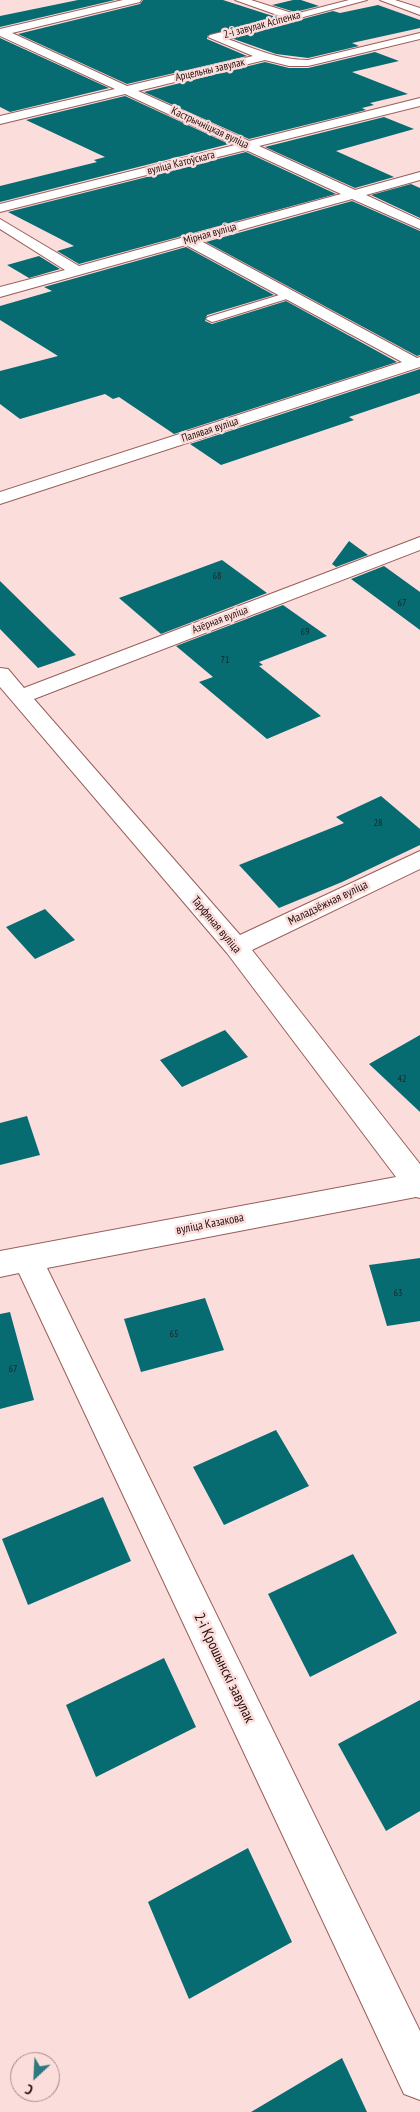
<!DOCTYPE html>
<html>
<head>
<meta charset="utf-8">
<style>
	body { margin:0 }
	#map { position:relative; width:420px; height:2112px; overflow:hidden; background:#fbdedc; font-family:"PT Sans Narrow",sans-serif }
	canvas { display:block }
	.north { position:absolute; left:10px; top:2052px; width:50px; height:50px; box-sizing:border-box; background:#fbdedc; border:1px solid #a58a89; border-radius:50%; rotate:205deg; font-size:14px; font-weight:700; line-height:20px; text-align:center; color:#240d0c }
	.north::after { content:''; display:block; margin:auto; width:18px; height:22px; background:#2f787f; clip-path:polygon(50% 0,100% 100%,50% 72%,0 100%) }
</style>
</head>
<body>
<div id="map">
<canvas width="420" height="2112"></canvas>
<div class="north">С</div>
</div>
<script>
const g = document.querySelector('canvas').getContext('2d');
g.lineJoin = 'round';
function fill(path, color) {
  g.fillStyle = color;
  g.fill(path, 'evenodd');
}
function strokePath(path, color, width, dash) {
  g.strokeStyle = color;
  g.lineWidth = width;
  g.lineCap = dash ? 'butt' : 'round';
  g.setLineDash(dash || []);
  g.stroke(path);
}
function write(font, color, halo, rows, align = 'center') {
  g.font = font + ' "PT Sans Narrow",sans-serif';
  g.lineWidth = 5;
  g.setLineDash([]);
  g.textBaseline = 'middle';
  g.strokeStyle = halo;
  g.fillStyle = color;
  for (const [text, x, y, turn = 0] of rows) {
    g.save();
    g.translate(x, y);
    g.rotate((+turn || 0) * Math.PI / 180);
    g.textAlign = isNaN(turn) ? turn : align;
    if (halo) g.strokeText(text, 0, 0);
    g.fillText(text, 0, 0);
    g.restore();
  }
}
const building = new Path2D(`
	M78,0H115L0,27V16Z
	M143,0H223L276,17L207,36V39L247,56L127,84L18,34L140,4Z
	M293,0H301L319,6L295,12L272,5Z
	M378,5L420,20V28L352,43L359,46L308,58L276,54L231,38L333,11L340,13Z
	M0,38L109,88L10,112L0,107Z
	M375,52L399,61L352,72L408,94L370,103L374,105L362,108L366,110L249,139L144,92L265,62L289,68H308Z
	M125,96L229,144L0,202V186L97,162L94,160L105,157L26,120Z
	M384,117L414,129L336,151L394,177L355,188L265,147Z
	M246,152L336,194L79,264L57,251L74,246L8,212Z
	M411,184L420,188V218L371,195Z
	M352,201L420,231V355L417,356L206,242Z
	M186,247L274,295L207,315L205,321L212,324L286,301L397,362L174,434L119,397L113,399L105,394L20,419L0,404V371L58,356L0,320V306L52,291L44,287Z
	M39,256L60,269L29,278L7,265Z
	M420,369V393L349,417L354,420L221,465L190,444Z
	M349,541L368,555L336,567L332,564Z
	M222,560L267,593L161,634L119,598Z
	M384,566L420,592V630L351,579Z
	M0,581L52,632L76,655L38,668L0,629Z
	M283,605L327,636L259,662L263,665L259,666L321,716L267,739L199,682L213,677L176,646Z
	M381,796L420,829V845L342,882L279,908L239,865L344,823L336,817Z
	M45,909L75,940L35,959L6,927Z
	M225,1030L248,1057L182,1087L160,1060Z
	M420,1035V1112L369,1064Z
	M27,1116L40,1155L0,1165V1123Z
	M420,1258V1321L387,1326L369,1265Z
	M205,1298L224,1350L141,1372L124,1319Z
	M10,1312L34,1400L0,1409V1314Z
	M276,1430L309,1486L224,1525L193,1467Z
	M103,1497L131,1561L28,1605L2,1539Z
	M353,1554L397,1633L310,1677L268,1594Z
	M164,1658L196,1727L96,1777L66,1705Z
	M420,1700V1811L386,1831L338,1744Z
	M248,1848L292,1942L189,1999L148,1902Z
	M342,2058L367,2112H251Z`);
const lane = new Path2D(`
	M289,292L295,295L293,297L216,321L212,322L206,319L208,317Z`);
const street = new Path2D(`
	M123,0H141L140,2L12,33L127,86L253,56L208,37L210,35L283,17L235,0H251L295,14L349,0H367L225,38C253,48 278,60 308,60L420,33V39L308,66H289L265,60L138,91L249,141L420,98V106L259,146L355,190L420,172V180L366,195L420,220V229L352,199L201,241L417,358L420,357V367L0,504V492L402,362L186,245L0,297V287L65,270L0,229V219L79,266L341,194L246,150L0,212V204L235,145L125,94L0,124V116L115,89L0,36V29Z
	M380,0H395L420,8V15Z
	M420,537V550L34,699L240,935L420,851V869L252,950L420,1164V1198L416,1197L47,1268L420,2031V2100L404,2094L19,1273L0,1277V1251L396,1177L227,953L0,687V668L8,669L24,688Z`);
const numberNames = [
	["68",217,576],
	["67",402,603],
	["69",305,632],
	["71",225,660],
	["28",378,823],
	["42",402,1079],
	["63",398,1293],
	["65",174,1334],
	["67",13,1369]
];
const farStreetnames = [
	["2-і завулак Асіпенка",262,25,-15],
	["Арцельны завулак",210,70,-13],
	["Кастрычніцкая вуліца",210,128,25],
	["вуліца Катоўскага",181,163,-14],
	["Мірная вуліца",210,234,-16],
	["Палявая вуліца",210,430,-18],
	["Азёрная вуліца",220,620,-21]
];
const streetNames = [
	["Маладзёжная вуліца",328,903,-26],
	["Тарфяная вуліца",216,925,50],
	["вуліца Казакова",210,1224,-11]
];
const nearStreetnames = [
	["2-і Крошынскі завулак",224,1668,64]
];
fill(building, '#076b72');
strokePath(lane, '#995d59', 2);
strokePath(street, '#995d59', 2);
fill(lane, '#fff');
fill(street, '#fff');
write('10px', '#1d2426', null, numberNames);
write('11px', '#240d0c', '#fbdedc', farStreetnames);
write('12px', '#240d0c', '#fbdedc', streetNames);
write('15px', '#240d0c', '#fbdedc', nearStreetnames);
</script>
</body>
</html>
